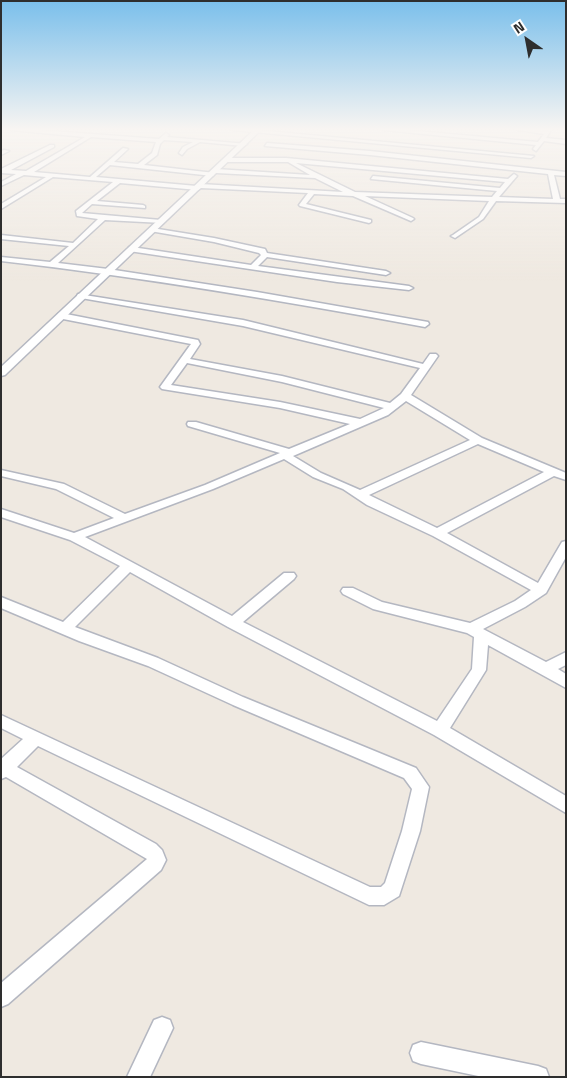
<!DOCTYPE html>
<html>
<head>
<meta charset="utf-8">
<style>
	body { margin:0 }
	#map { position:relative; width:567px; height:1078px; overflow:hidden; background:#efe9e1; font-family:"Titillium Web",sans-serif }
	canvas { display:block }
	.frame { position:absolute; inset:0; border:2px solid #2e2e2e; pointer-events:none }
	.north { position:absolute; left:502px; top:15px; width:50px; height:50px; -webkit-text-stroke:4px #fff; paint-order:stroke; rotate:327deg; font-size:14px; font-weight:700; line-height:20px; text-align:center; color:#2e2e2e }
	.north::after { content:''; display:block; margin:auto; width:18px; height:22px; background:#2e2e2e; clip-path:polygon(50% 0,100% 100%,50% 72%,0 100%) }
</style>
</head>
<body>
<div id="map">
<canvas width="567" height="1078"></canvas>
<div class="frame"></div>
<div class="north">N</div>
</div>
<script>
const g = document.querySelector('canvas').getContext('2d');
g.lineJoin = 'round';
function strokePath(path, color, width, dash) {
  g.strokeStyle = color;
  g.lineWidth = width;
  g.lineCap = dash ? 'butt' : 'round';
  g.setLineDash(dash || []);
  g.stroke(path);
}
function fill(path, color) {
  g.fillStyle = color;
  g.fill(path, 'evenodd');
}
const minor = new Path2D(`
	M10,130H39L159,139L166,133L169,135L167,137L247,144L244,146L200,142L187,149L182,155L179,153L183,147L193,142L164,140L160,144L157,155L144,165L215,173L213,176L110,165L96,177L197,186L200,184L343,192L315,178L216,173L213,171L216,169L310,175L288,162H228L225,160L228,158H286L508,179L514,174L517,176L499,197L553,199L548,174L370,155L265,146L267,143L370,151L566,172V176L554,175L560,199H566V203L496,201L483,219L455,238L451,236L453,235L479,217L489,201L365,196L413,218L414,219L411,221L353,196L314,194L306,204L371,220V222L369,223L300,206L299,205L308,193L201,188L198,190L120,183L97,201L143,205L145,206V208L92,204L82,213L161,220L163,221V223L105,220L58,263L108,269L257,292L428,322L429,324L425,327C284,301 143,277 1,261V257L50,262L69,246L1,239V235L73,243L98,219L77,216L76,211L113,182L53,177L1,209V204L46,177L24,175L1,186V182L16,174L1,173V169L50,145H54V147L11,170L26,171L85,137ZM91,137L156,142L152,153L138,164L114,162L128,149L123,148L90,177L34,172ZM296,163L505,182L500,188L373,176L371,179L497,191L492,197L355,192Z
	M232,130H257L534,156L531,158Z
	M383,130H407L538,142L544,134L518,130H551L546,138L566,140V144L544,141L536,151L533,149L536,145Z
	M4,150L9,151L1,155V151Z
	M152,228L214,238L265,249L267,253L386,271L390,273L386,275L267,257L258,266L409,286L413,288L409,290L337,282L129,251V247H132L251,265L261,255L259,253L214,242L150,231V229Z
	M78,294L243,320L423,364L430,354H436L438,356L411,395L482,438L566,473V480L554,476L447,533L538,583L562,542L566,541V557L546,593L525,607L483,629L546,662L566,652V665L558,669L566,674V688L488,645L486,670L450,728L566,796V813L434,735L228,627L130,572L75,627L158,658L243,697L416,768L429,787L420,831L399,896L384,905H369L38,746L17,767L156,844L162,850L166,860L161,870L8,1004L1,1007V983L147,859L6,777L1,779V759L23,739L1,728V715L370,887H381L385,883L402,831L412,789L404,778L233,705L148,666L79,641L1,608V597L63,622L120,566L70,540L1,517V509L74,533L114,518L56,489L1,476V470L64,484L125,514L205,485L280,453L188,426L187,424L188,422H196L289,449L350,424L280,408L162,389L160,387L191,344L58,318V314L61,313L198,340L200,344L190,359L282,376L390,403L401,394L420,368L243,326L81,298L77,296ZM187,363L282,382L384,408L360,419L280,402L171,385ZM406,401L470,440L360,490L321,473L293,456L388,415ZM478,444L544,472L437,528L369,495ZM284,459L313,477L343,489L367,505L433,536L531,590L515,601L470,623L382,602L353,588H343L341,591L343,594L373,609L467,633L474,637L472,669L437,721L243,622L294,579L296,576L294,573H284L232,616L85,537L213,489Z
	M162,1017L170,1020L173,1028L150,1077H127L154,1020Z
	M421,1042L538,1066L546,1069L549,1077H483L421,1064L413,1061L410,1053L413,1045Z`);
const tertiary = new Path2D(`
	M254,130H261L5,375L1,376V367Z`);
strokePath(minor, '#b4b7c1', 3);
strokePath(tertiary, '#b4b7c1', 3);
fill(minor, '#fff');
fill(tertiary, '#fff');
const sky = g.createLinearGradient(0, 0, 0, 281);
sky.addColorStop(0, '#7abfeb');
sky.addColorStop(0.46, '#f8f5f2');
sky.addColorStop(1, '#f8f5f200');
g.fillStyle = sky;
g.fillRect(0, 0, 567, 281);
</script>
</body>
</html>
